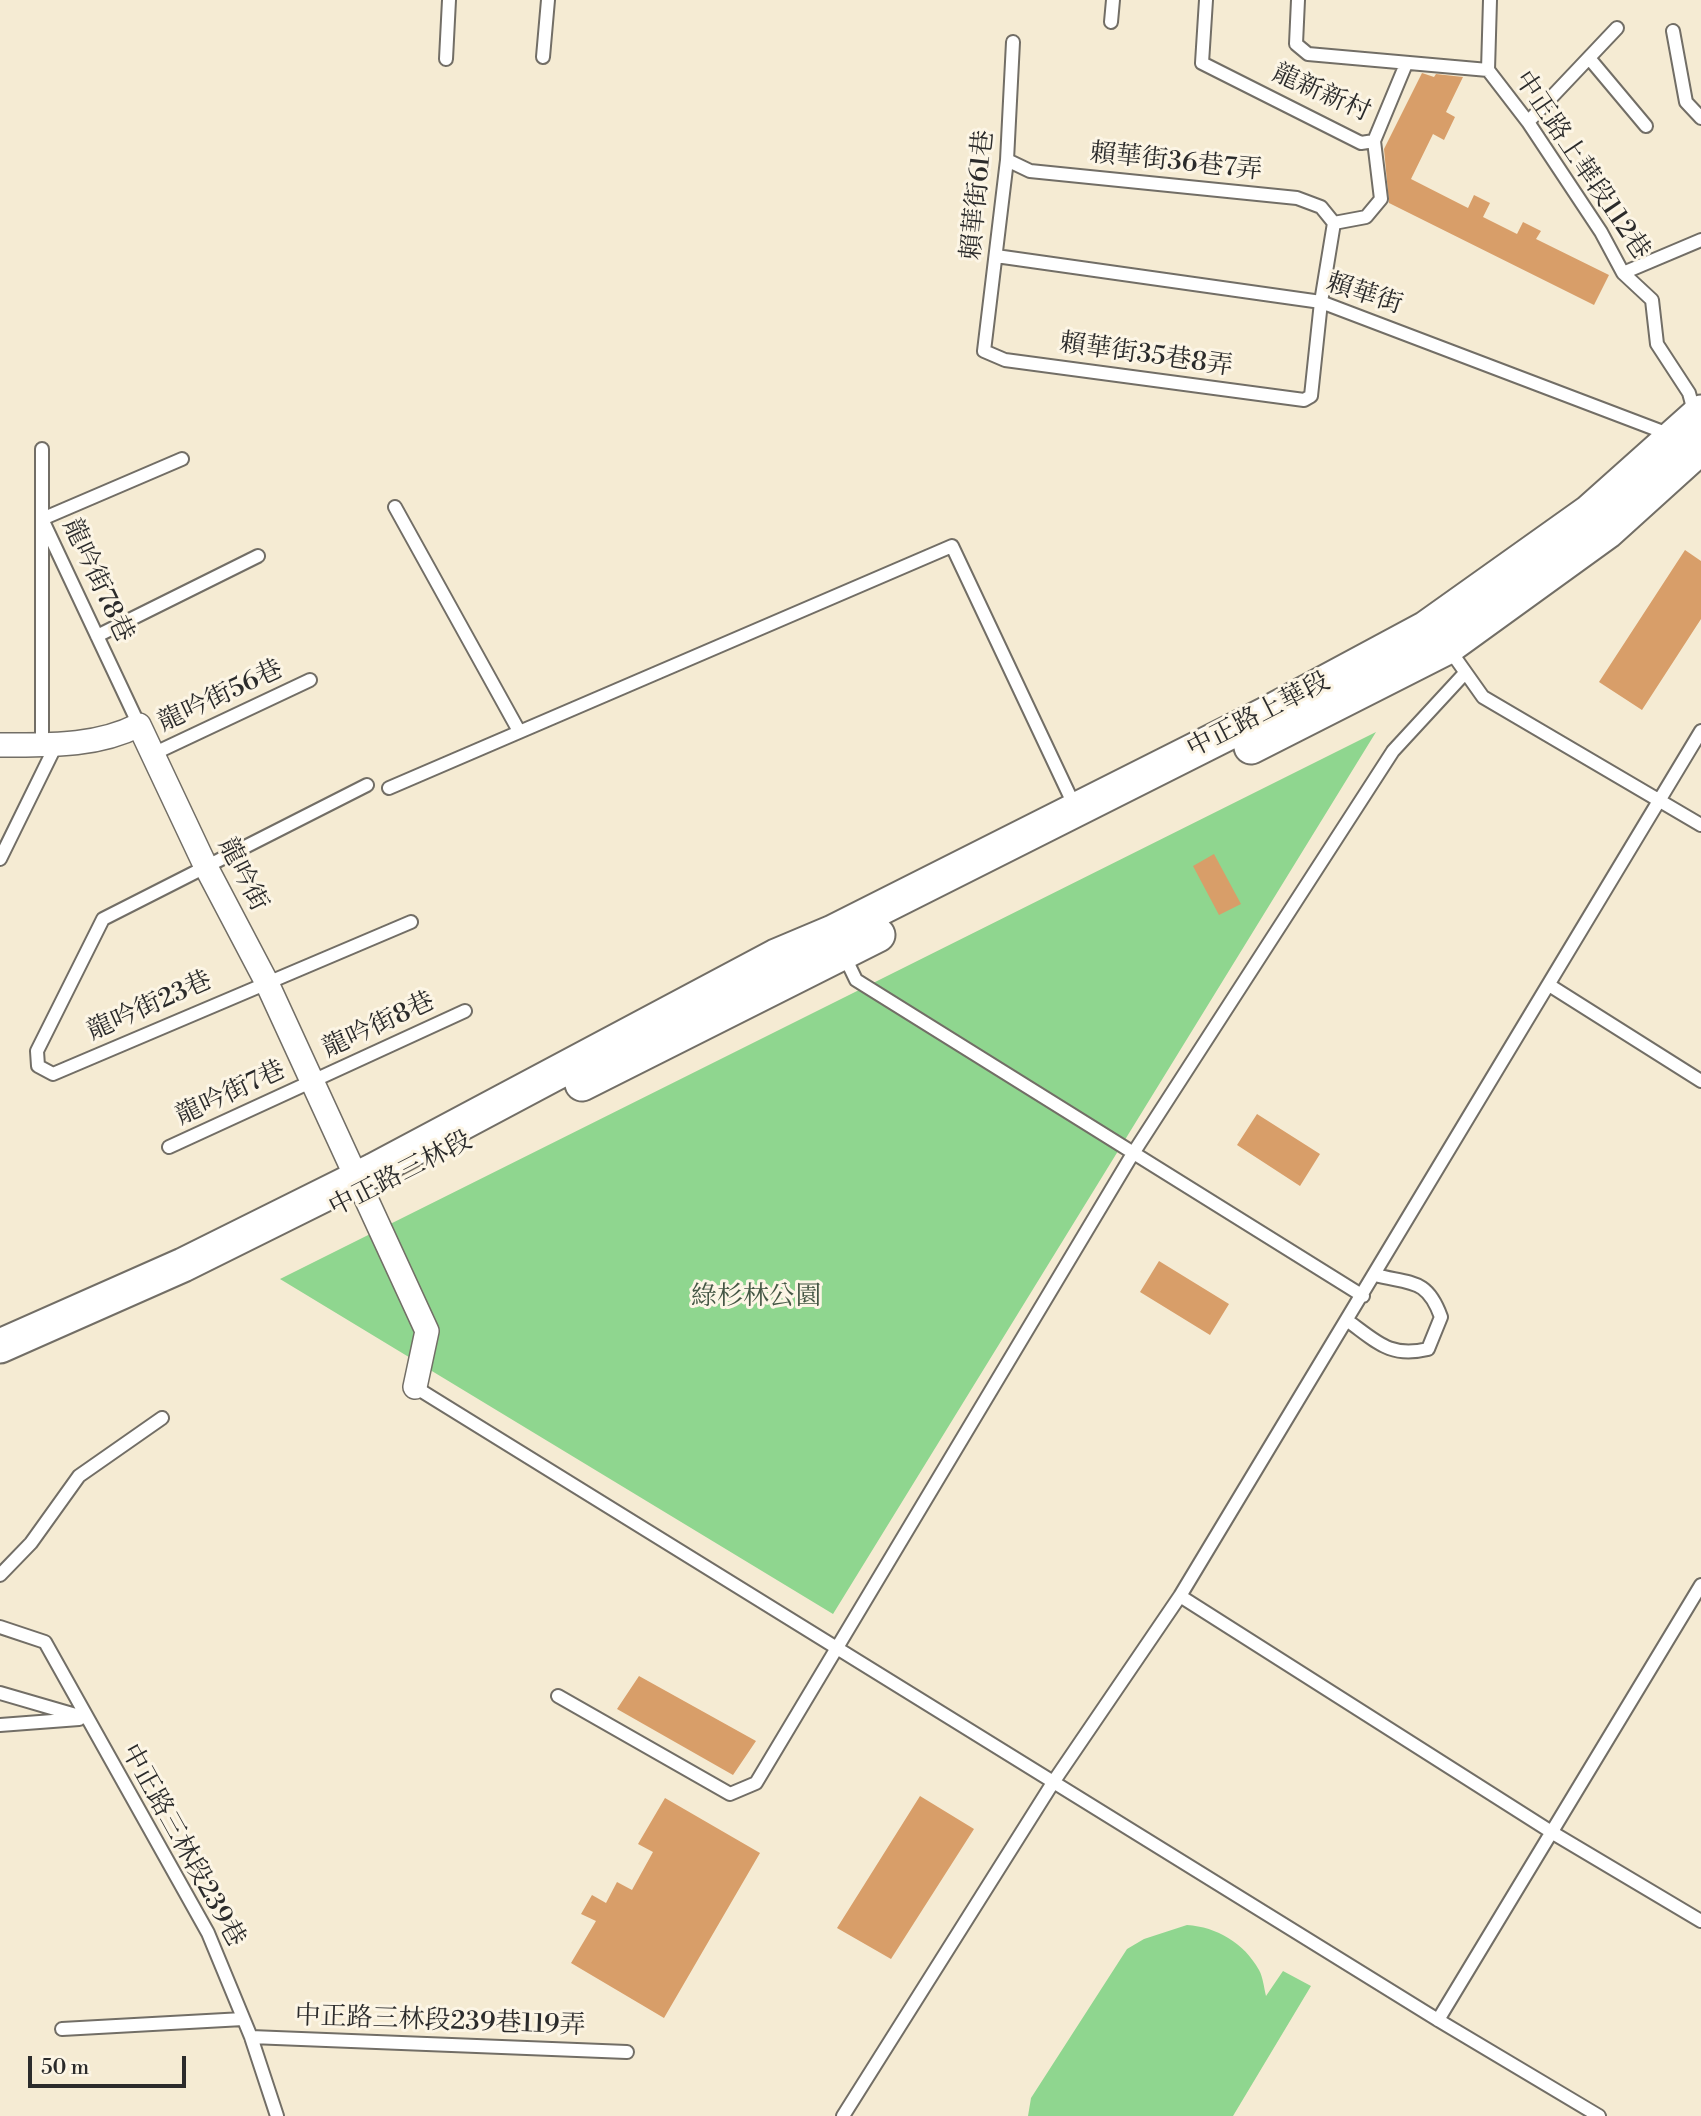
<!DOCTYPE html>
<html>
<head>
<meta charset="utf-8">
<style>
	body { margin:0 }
	#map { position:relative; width:1701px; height:2116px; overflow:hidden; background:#f5ebd3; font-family:"Libre Bodoni",serif }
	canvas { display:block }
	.scale { position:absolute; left:28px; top:2056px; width:158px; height:32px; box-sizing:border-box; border:4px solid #2b2b2b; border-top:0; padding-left:9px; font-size:21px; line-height:24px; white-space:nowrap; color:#2b2b2b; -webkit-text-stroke:5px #fcf5e5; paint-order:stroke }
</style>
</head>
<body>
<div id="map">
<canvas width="1701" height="2116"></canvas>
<div class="scale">50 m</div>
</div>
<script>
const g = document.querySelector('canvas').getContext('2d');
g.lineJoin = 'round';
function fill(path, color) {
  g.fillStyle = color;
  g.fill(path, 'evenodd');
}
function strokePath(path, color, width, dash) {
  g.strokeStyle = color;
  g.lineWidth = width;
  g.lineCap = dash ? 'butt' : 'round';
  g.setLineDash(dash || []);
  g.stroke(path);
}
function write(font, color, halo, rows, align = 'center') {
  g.font = font + ' "Libre Bodoni","Noto Serif TC",serif';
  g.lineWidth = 6;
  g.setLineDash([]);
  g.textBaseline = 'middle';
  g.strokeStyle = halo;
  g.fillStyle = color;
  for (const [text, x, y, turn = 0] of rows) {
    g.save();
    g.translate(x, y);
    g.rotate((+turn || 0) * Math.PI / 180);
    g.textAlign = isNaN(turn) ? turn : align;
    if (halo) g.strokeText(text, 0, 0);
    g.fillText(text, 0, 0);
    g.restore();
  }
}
const green = new Path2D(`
	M1376,732L833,1614L280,1279Z
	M1187,1925C1217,1927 1244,1943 1259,1970C1263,1977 1264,1988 1266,1996L1283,1971L1311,1986L1233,2116H1028L1031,2098L1127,1949L1144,1939Z`);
const building = new Path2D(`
	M1422,73L1434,77L1436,74L1463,77L1446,112L1455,117L1444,140L1433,134L1411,179L1468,208L1474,195L1490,203L1483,217L1517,234L1523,222L1541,231L1536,239L1609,275L1594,305L1389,203L1384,149Z
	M1685,550L1701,561V619L1642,710L1599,682Z
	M1214,854L1241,904L1219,915L1193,866Z
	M1257,1114L1320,1154L1300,1186L1237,1145Z
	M1159,1261L1229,1304L1210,1335L1140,1292Z
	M639,1676L756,1741L733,1775L617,1709Z
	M920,1796L974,1829L891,1959L837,1928Z
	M665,1798L760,1853L664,2018L571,1963L596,1921L581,1914L592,1895L606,1903L617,1882L632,1890L653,1852L638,1844Z`);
const lane = new Path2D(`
	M1206,0L1202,63L1361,143L1374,141L1406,64
	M1298,0L1296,44L1308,54L1488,70L1528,122L1601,232L1623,273L1652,300L1657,344L1689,393L1695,415
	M1111,22L1113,0
	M1673,31L1686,102L1701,118
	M1013,42L1007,160L984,351L1005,360L1304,400L1311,396L1321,302L1334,223
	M543,57L548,0
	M1589,58L1646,126
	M446,59L449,0
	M1488,70L1490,0
	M1528,122L1617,28
	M1007,160L1030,171L1297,198L1321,207L1334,223
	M1334,223L1366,217L1381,199L1374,141
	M996,256L1321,302L1671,435
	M1623,273L1701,240
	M395,507L519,731
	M97,636L258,556
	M1449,649L1483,697L1701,825
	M139,725L42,519L182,459
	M42,745V449
	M153,754L310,680
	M367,785L103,919L37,1051L38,1066L53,1074L411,922
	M389,788L952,546L1076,809
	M0,859L56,745
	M844,955L856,980L1363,1296
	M1549,985L1701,1081
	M169,1147L465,1011
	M1348,1321C1377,1342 1390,1358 1428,1349L1441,1317C1427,1278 1411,1284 1375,1275
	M415,1387L1438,2020L1599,2116
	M0,1575L31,1543L79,1476L162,1418
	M1180,1596L1553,1833L1701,1921
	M0,1627L45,1642L208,1933L251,2037L277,2116
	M0,1693L86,1718
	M558,1696L730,1794L756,1783L1132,1155L1393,751L1465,673
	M0,1725L79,1719
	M1438,2020L1701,1585
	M62,2029L243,2019
	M251,2037L627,2052
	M843,2116L1054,1781L1180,1596L1701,731`);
const street = new Path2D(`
	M0,745C48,745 96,747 139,725L205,865L266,981L427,1331L415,1387`);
const secondary = new Path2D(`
	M1251,747L1448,647L1607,532L1701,447
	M582,1084L878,935
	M0,1346L183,1265L374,1170L776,956L833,932L1266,714L1426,628L1589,512L1701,412`);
const streetNames = [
	["龍新新村",1321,94,24],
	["賴華街36巷7弄",1176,163,6],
	["中正路上華段112巷",1581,166,56],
	["賴華街61巷",979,195,-84],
	["賴華街",1364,295,18],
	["賴華街35巷8弄",1146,356,8],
	["龍吟街78巷",97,581,65],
	["龍吟街56巷",221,697,-25],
	["中正路上華段",1259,716,-27],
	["龍吟街",242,875,63],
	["龍吟街23巷",150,1007,-24],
	["龍吟街8巷",379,1026,-25],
	["龍吟街7巷",231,1094,-25],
	["中正路三林段",401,1175,-27],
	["中正路三林段239巷",182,1846,61],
	["中正路三林段239巷119弄",440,2022,2]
];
const parkNames = [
	["綠杉林公園",756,1298]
];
fill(green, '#8fd68f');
fill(building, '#d89e69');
strokePath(lane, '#726e66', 16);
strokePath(street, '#726e66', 26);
strokePath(secondary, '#726e66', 37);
strokePath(lane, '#fff', 12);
strokePath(street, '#fff', 23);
strokePath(secondary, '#fff', 33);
write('26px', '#2b2b2b', '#fcf5e5', streetNames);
write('26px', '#445644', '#fcf5e5', parkNames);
</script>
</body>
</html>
